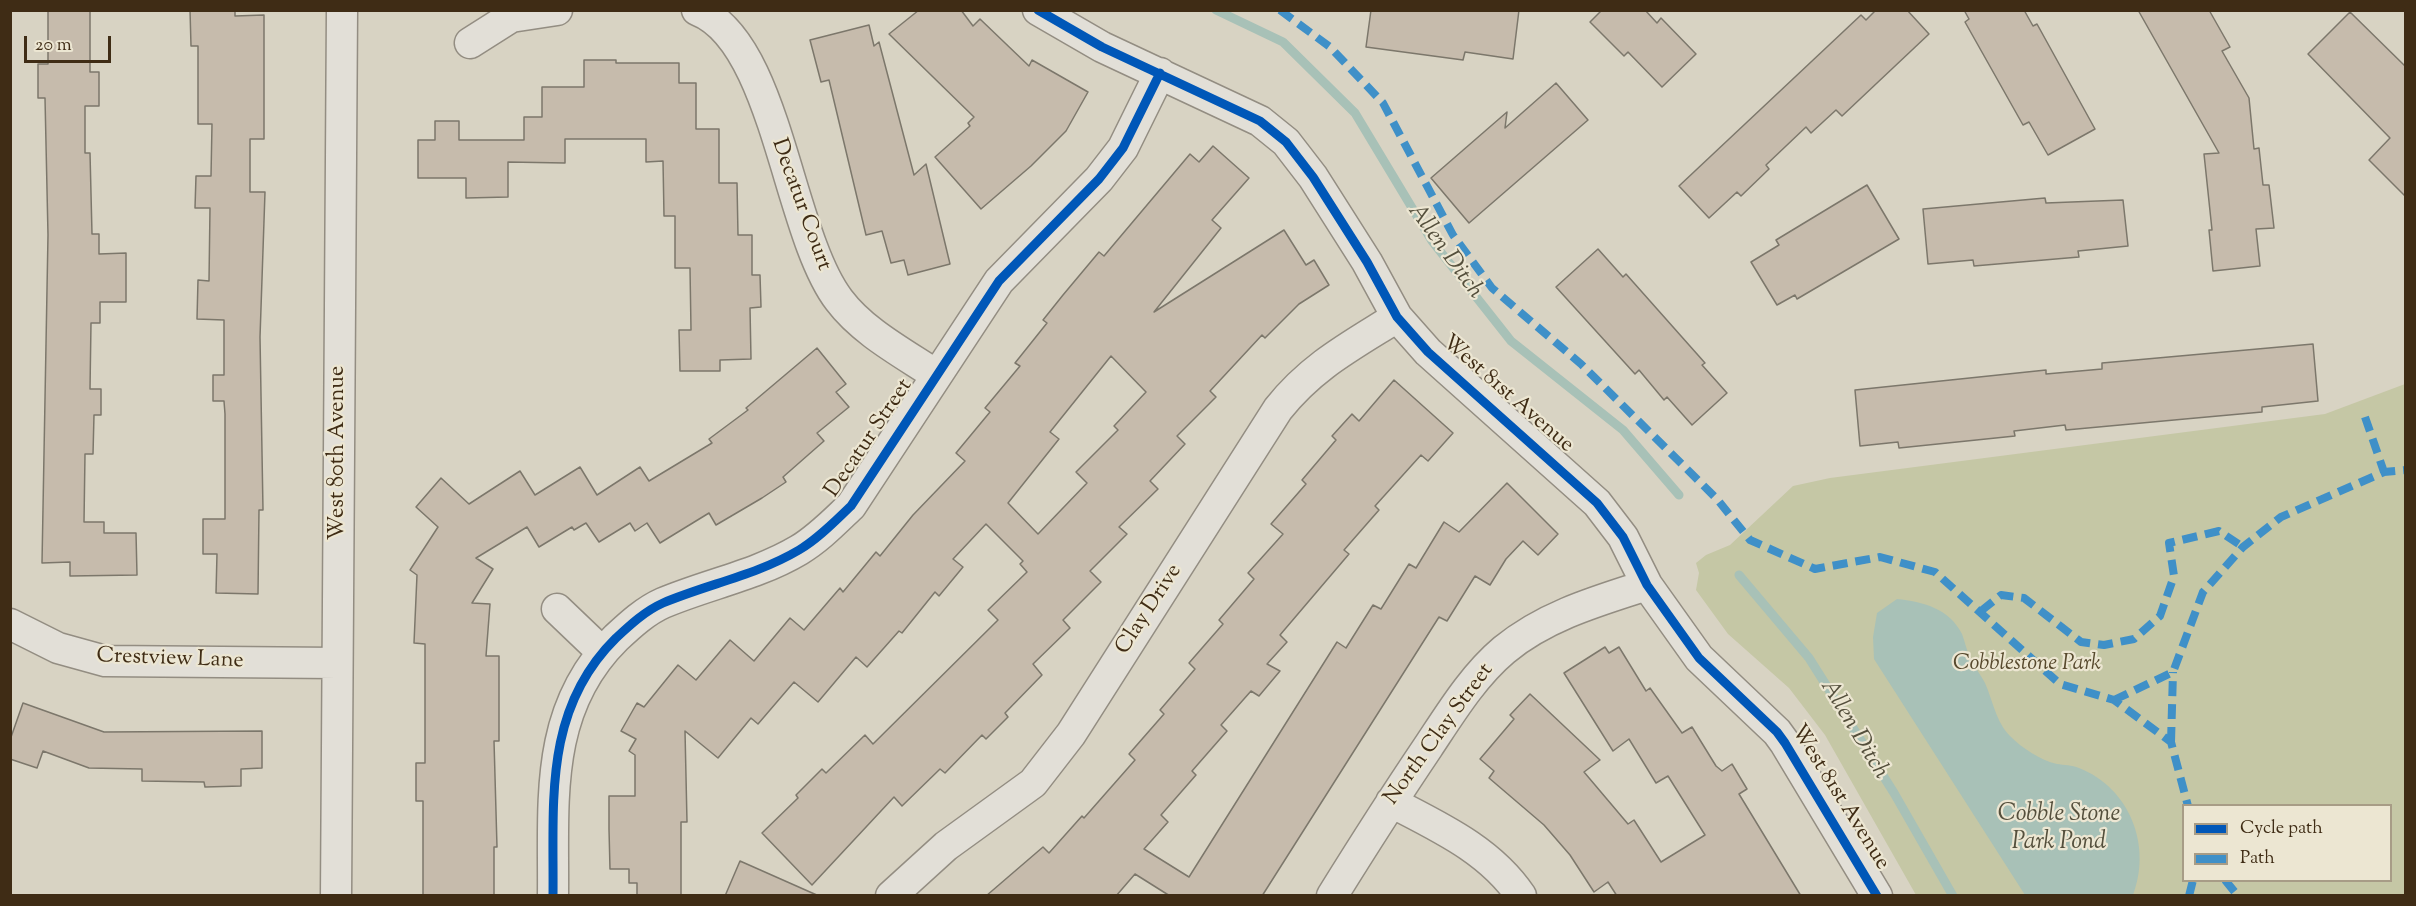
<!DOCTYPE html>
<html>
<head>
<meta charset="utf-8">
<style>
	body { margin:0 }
	#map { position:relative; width:2416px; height:906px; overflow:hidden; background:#d8d3c3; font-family:"Sorts Mill Goudy",serif }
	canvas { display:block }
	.frame { position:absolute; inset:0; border:12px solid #3f2c15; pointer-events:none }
	.legend { position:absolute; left:2182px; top:804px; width:210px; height:78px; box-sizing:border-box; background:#ece6d2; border:2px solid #a79c86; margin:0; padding:8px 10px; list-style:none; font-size:18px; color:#3f2c15 }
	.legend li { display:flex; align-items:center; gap:12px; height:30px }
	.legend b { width:30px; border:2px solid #a79c86 }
	.scale { position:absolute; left:24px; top:36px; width:87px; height:27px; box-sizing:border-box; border:3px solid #3f2c15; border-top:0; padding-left:8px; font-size:18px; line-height:21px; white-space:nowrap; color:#3f2c15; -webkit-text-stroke:4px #ece6d2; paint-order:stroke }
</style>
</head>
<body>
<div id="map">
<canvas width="2416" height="906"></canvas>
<div class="frame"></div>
<ul class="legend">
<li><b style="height:8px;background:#0057b8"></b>Cycle path</li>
<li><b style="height:8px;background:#3f90c8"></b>Path</li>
</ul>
<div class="scale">20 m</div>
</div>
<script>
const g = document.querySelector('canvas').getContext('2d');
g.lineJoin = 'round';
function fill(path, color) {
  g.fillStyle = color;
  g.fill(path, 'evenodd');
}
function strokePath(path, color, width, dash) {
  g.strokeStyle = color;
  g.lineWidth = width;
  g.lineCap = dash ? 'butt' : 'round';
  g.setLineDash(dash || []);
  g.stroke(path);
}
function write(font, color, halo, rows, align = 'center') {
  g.font = font + ' "Sorts Mill Goudy",serif';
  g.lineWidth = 4.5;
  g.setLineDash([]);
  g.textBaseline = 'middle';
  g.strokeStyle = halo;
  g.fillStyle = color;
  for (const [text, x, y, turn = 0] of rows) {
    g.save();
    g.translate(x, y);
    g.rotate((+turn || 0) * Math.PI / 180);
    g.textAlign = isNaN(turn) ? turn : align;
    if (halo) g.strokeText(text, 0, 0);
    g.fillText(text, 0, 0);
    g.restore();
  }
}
const green = new Path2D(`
	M2405,384V895H1916L1825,735L1789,688L1728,634L1696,590L1699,573L1696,563L1706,555L1730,545L1793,486L1830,478L2325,414ZM2184,806H2390V880H2184Z`);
const water = new Path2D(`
	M1897,599C1923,602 1949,608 1962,634C1965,642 1967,652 1971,660C1975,668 1981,675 1985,683C1993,701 1996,722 2010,736C2022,748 2040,760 2057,764C2064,765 2072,765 2079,768C2130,788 2152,846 2133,895H2025L1874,659L1873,637L1877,613Z`);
const stream = new Path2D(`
	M1216,10L1283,42L1355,113L1432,241L1511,341L1623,430L1679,495
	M1739,575L1809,658L1894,793L1953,896`);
const building = new Path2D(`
	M48,10H90V72H99V106H85V153H90L92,234H99V254L126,253V302H100V323H91L90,389H101V415H94L93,454H85L84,522H104V533H136L137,575L70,576V562L42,563L48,235L45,98H38V64H48Z
	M190,10H235V16L264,15V139H250V192H265L260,337L263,510H259L258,594L216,593L217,554H203V519H225V414L224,401H213V375H224V320L197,319L198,280L209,281L210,208H195L196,176H211L212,124H198V46H191Z
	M919,10H961L973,26L980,19L1029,66L1032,60L1088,92L1066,131L1031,166L981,209L935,157L970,126L968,123L974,117L889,34Z
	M1371,10H1519L1513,59L1465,52L1463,60L1366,47Z
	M1602,10H1645L1657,23L1661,18L1696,54L1662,87L1628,52L1624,56L1590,22Z
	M1876,10H1907L1929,34L1842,116L1836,110L1811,133L1806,127L1766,165L1769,169L1741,196L1737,192L1709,218L1679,186L1861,15L1866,20Z
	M1964,10H2024L2033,26L2037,24L2095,129L2048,155L2029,122L2023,125L1965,22L1969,19Z
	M2138,10H2209L2230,47L2222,51L2249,98L2254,149L2259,148L2263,185H2269L2274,228L2256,229L2260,266L2213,271L2209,230H2212L2204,154L2219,153Z
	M2350,12L2406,67V197L2369,160L2390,138L2308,54Z
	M869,25L874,46L879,42L914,175L926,164L950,264L908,275L904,260L891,263L882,231L866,235L829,80L821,82L810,40Z
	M584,60H616V63H679V83H696V129H719V183H737L738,235H752V275H760L761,307L750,308L751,359L720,360V371H680L679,330H691L690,268H675V216H664L663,161L646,162V139H565V163L508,162V197L466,198V178H418V140H435V121H459V140H524V117H542V87H584Z
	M1556,83L1588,120L1469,223L1431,178L1507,112L1505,128Z
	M1213,146L1249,178L1212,220L1221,228L1154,312L1284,230L1306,265L1314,260L1329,285L1299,304L1265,338L1262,335L1210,391L1216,397L1177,436L1185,444L1150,481L1158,489L1119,527L1127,534L1090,571L1101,582L1063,620L1070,628L1033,664L1042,675L1005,713L1008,717L986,739L982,735L945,773L940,769L902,806L894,797L812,885L762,833L798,798L796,795L822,769L826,773L865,735L873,744L998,620L988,610L1027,572L1020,564L1023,561L986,524L953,559L963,567L939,596L935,592L902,633L899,631L867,667L856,657L818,702L794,682L758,724L751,718L718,758L685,731L687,822H681V896H637V883H629V869H610L609,829V796H635V755L629,751L636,739L621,731L637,703L644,707L678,665L696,680L730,640L754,661L790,618L804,630L840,588L843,592L876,552L880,556L913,515L965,461L956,453L990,412L985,408L1020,366L1015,363L1047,323L1043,320L1063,295L1099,252L1104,256L1190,154L1199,162ZM1111,356L1146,392L1114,426L1118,430L1076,472L1087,483L1038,534L1008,503L1059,439L1050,432Z
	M1867,185L1899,239L1797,299L1795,295L1777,305L1751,262L1779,245L1776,240Z
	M2045,198L2046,203L2123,200L2128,246L2078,251L2079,257L1974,266L1973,260L1928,264L1923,209Z
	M1598,249L1623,277L1626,274L1705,363L1702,365L1727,393L1692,425L1667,397L1664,400L1639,370L1635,374L1556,287Z
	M2313,344L2318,401L2262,407V412L2185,419L2066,430L2065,425L2014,431L2015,436L1899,448L1898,442L1860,446L1855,390L2046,370V374L2102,369V363Z
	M817,348L846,384L836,392L849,407L817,433L824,441L783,477L786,482L762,498L716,525L709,513L660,543L647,523L635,531L630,523L599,542L586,523L574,530L572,527L539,547L527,527L476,558L493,569L472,603L490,604L486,656H499V741H494L497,847H494V896H423V801H416V763H425V644L414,643L417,575L410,570L438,527L416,507L441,478L469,504L520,471L535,495L580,467L597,495L640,467L649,481L712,443L709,439L748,410L746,408Z
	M1394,380L1453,433L1428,461L1421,455L1375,506L1379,510L1344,550L1349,554L1280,635L1287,642L1267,664L1280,671L1259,696L1251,691L1221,725L1227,731L1192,771L1196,775L1161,815L1168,822L1144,849L1189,877L1337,642L1346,648L1373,605L1381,609L1409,564L1416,568L1444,522L1459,532L1507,483L1558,534L1538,555L1523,541L1506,559L1490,585L1475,576L1447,621L1439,617L1262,896H1170L1135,874L1116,896H986L1043,847L1049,853L1082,816L1084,818L1135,760L1129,754L1164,714L1160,710L1195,669L1189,663L1223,624L1219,620L1254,579L1248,573L1283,534L1271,524L1306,484L1302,480L1336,440L1332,436L1352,414L1359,421Z
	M1605,647L1609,653L1619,647L1646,691L1650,688L1682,733L1692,727L1716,766L1722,771L1732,764L1747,789L1739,794L1801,896H1617L1608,882L1594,892L1570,855L1544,825L1489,778L1494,771L1480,759L1514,719L1510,715L1530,694L1600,760L1584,772L1628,824L1634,820L1661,862L1705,835L1668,776L1656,783L1629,739L1613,751L1564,673Z
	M23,703L104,732L262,731V768L241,769V786L205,787L204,782L142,781V769L89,768L43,751L37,768L10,759V740Z
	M740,861L819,896H725Z`);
const minor = new Path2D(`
	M697,10C777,41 787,232 839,300C863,332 903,353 936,375
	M1038,10L1102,47L1260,121L1286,142L1313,177L1367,262L1397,317L1428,352L1597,503L1623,537L1647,585L1699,658L1777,732L1785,743L1877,896
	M470,43L511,17L557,10
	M557,609L602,652
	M10,624L58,648L105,661L337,663
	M1391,802C1439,827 1490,850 1521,896
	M336,896L342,10
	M553,896C554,802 543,710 616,638C630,625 645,611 663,603C708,584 757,575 799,550C819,538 835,521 851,506L999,281L1099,179L1123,148L1160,73
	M891,896L946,846L1033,783L1071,734L1278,409C1312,366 1351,346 1397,317
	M1332,896C1363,846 1395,796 1428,747C1450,714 1473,676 1504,650C1545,616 1597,601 1647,585`);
const quiet = new Path2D(`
	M1280,10L1330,47L1383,103L1453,235L1492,288L1581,364L1717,499L1750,540L1815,569L1880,557L1935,572L2060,684L2114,700L2171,742L2188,806
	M2365,417L2384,472
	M1981,611L2001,595L2024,598L2081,642L2104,645L2134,639L2160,616L2174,576L2169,543L2219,531L2243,547
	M2114,700L2173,672L2203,592L2243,547L2281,517L2384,472L2406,470
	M2171,742L2173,672
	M2225,880L2238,896
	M2189,896L2193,880`);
const cycleway = new Path2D(`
	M1038,10L1102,47L1260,121L1286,142L1313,177L1367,262L1397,317L1428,352L1597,503L1623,537L1647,585L1699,658L1777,732L1785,743L1877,896
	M553,896C554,802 543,710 616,638C630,625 645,611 663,603C708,584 757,575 799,550C819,538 835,521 851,506L999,281L1099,179L1123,148L1160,73`);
const streetNames = [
	["Decatur Court",800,205,70],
	["West 81st Avenue",1507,395,41],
	["Decatur Street",870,439,-56],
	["West 80th Avenue",339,453,-90],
	["Clay Drive",1150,610,-57],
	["Crestview Lane",170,660,2],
	["North Clay Street",1440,735,-54],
	["West 81st Avenue",1839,798,58]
];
const parkNames = [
	["Cobblestone Park",2027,665]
];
const waterNames = [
	["Allen Ditch",1444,252,54],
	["Allen Ditch",1853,730,59],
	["Cobble Stone",2059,816],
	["Park Pond",2059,844]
];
fill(green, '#c5c7a5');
fill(water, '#a8c1b7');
strokePath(stream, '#a8c1b7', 9);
fill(building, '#c6bbac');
strokePath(building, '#7c776b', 1.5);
strokePath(minor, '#938d82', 33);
strokePath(minor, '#e2dfd7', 30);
strokePath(quiet, '#3f90c8', 8, [15, 8]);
strokePath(cycleway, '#0057b8', 9);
write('22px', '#3f2c15', '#ece6d2', streetNames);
write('italic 22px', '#57492d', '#ece6d2', parkNames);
write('italic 24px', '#544f3c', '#ece6d2', waterNames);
</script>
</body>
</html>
